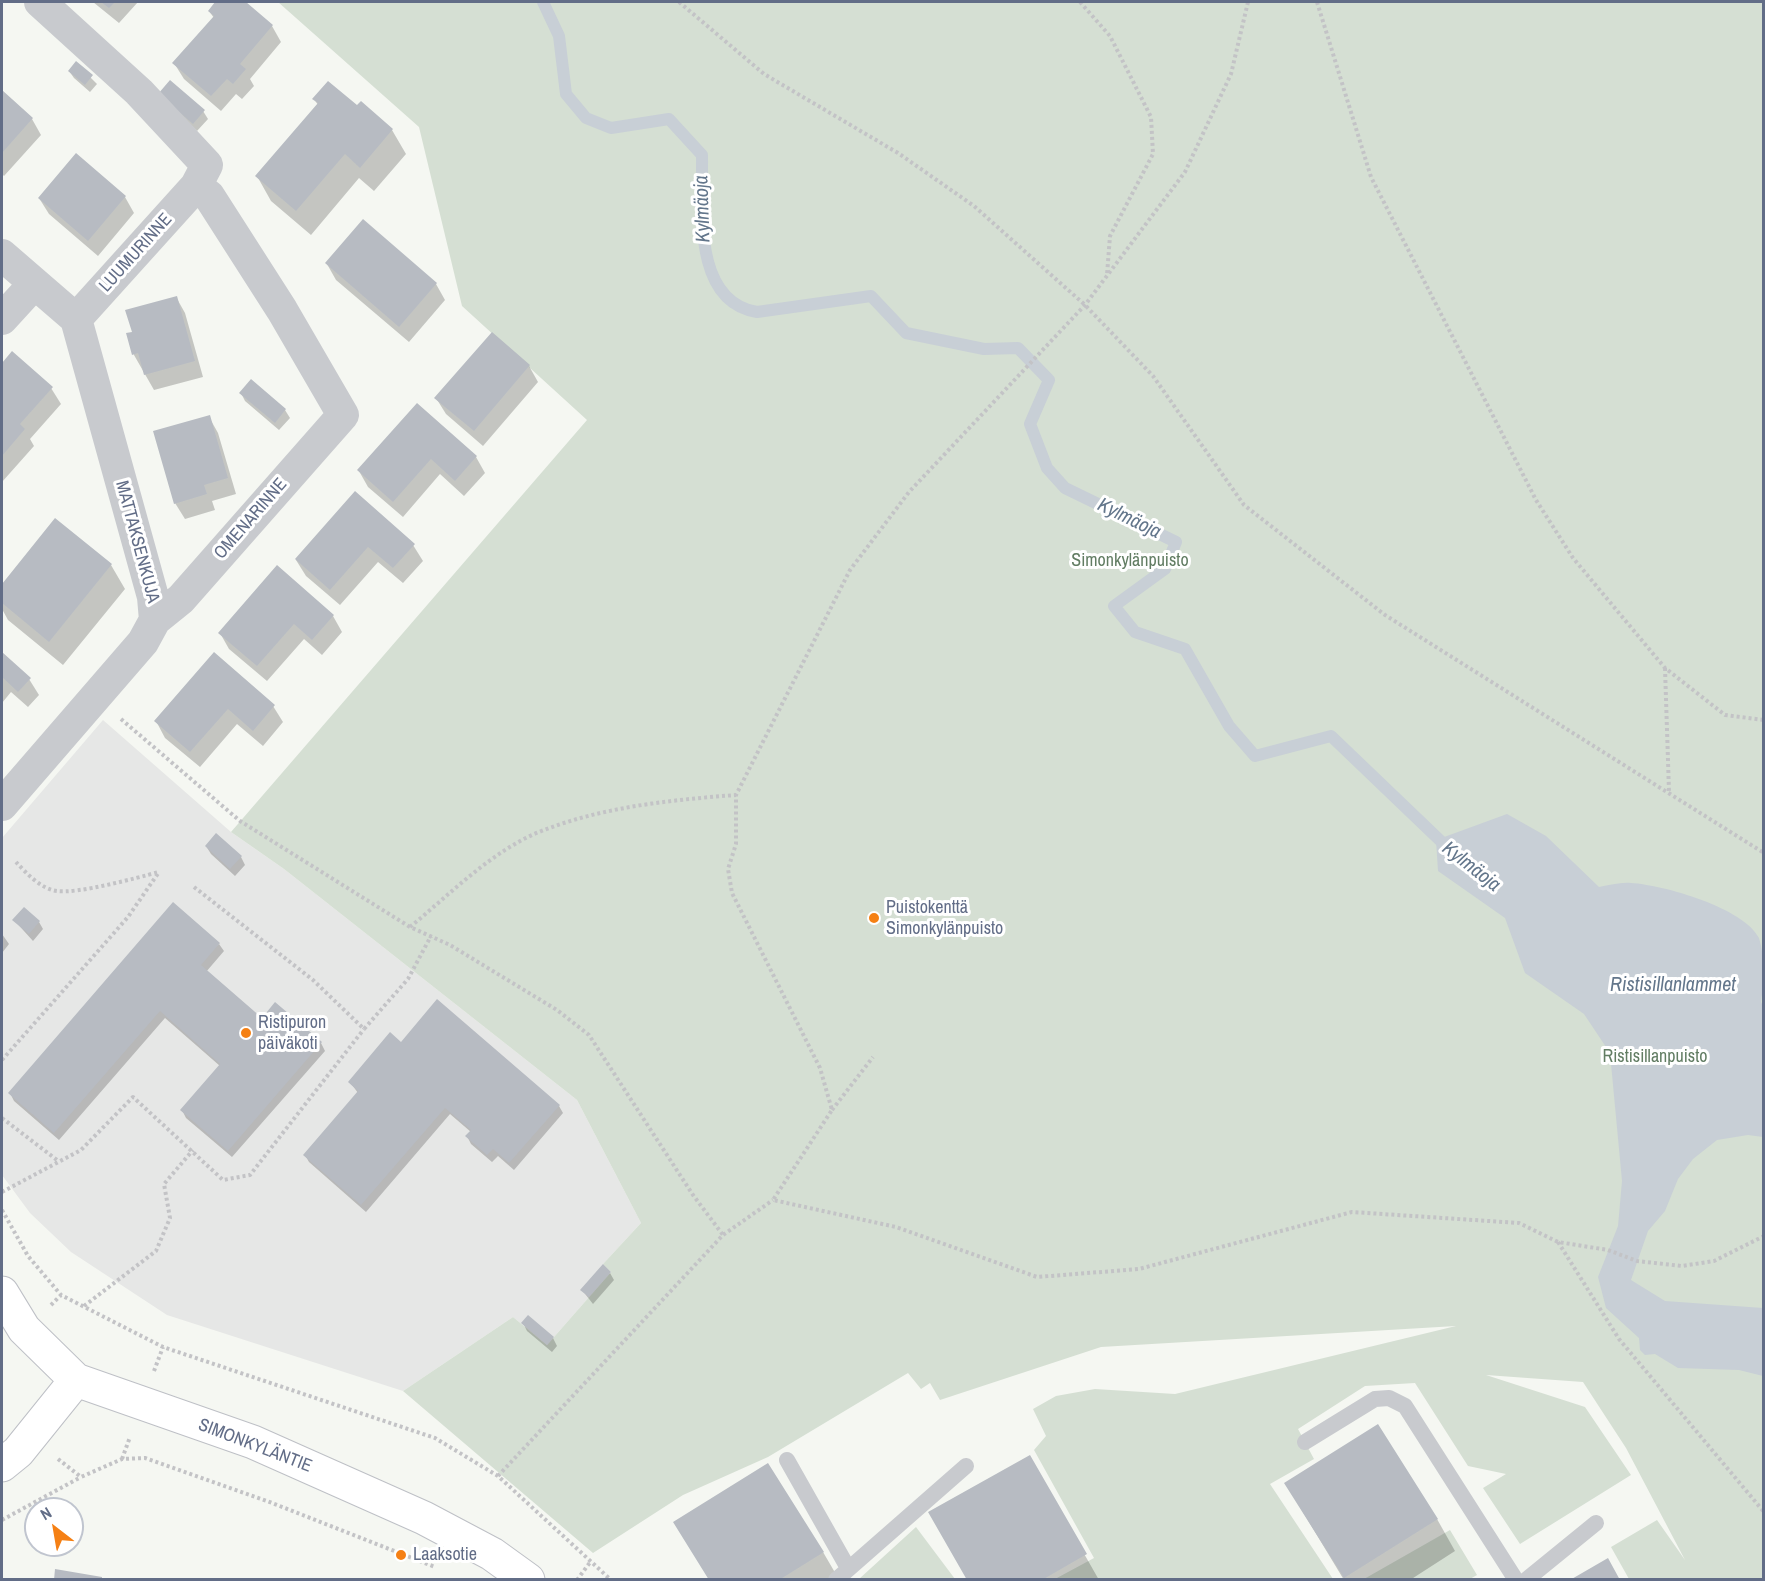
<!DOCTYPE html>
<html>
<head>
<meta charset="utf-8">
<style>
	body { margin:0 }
	#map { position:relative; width:1765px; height:1581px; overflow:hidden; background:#f5f7f2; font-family:"Archivo Narrow",sans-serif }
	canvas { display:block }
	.frame { position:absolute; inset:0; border:3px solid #626d87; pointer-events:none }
	.north { position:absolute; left:24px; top:1497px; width:60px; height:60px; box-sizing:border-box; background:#fff; border:2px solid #c0c5cf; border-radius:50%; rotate:329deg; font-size:16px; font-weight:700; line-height:24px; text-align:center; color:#626d87 }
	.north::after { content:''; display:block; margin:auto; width:21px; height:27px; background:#f58014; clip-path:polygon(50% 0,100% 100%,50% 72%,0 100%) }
</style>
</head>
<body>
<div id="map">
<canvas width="1765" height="1581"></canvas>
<div class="frame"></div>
<div class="north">N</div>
</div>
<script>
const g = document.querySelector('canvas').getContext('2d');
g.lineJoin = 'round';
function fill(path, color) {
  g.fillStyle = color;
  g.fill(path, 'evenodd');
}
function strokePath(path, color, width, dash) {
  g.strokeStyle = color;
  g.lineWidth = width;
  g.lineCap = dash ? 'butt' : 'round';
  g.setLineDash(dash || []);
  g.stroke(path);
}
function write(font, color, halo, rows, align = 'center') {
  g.font = font + ' "Archivo Narrow",sans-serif';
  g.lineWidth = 6;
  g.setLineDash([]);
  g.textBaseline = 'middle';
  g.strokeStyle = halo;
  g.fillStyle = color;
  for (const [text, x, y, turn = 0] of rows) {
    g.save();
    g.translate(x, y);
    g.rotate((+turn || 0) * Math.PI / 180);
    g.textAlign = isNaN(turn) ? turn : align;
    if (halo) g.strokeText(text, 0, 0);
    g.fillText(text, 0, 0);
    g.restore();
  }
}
const built = new Path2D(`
	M103,720L231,832L284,869L577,1100L641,1223L603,1264L611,1272L547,1345L513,1317L403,1391L167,1315L71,1252L30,1213L2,1175V838Z`);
const green = new Path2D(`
	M278,2H1763V1579H1629L1611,1547L1657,1520L1685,1560L1626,1448L1583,1382L1486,1375L1585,1407L1631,1475L1520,1544L1483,1488L1506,1474L1468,1466L1415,1383L1365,1386L1298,1429L1314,1459L1270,1484L1333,1579H1055L1094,1558L1034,1450L1046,1436L1033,1409L1056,1396L1095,1389L1175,1394L1456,1326L1101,1347L940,1400L930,1383L921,1389L908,1373L768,1457L683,1495L593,1553L403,1391L513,1317L547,1345L611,1272L603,1264L641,1223L577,1100L284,869L231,832L587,420L462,306L419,127Z
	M916,1527L955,1579H859Z
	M1450,1530L1477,1575L1470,1579H1364Z`);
const water = new Path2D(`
	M1507,814L1546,836L1599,887C1610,885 1621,882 1631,883C1664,885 1744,908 1759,938C1765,956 1764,983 1761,1002L1764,1008L1763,1137L1748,1135L1717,1140L1693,1159L1678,1179L1665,1211L1648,1231L1631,1280L1665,1301L1763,1308V1376L1739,1370L1678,1368L1655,1354L1645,1355L1640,1350L1639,1338L1606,1308L1598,1277L1618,1226L1622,1181L1610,1053L1584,1014L1525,973L1505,918L1438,871L1436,840Z`);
const shadow = new Path2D(`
	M93,2H138L119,23Z
	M217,2H243L272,26L281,42L250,79L254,86L242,99L236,94L221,111L184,79L174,63L214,18L209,11Z
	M76,63L97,84L90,92L74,78L69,71Z
	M2,92L32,119L41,135L4,176L2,174Z
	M314,99L357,108L392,130L406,154L374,191L359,178L311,235L271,201L257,176L318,105Z
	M164,102L203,111L208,119L197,131Z
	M76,155L125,197L134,213L98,256L49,214L39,198Z
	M327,264L436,284L445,300L409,342L336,280Z
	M176,297L185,313L203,377L154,390L134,355L128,335L133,333Z
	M12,353L51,388L61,404L30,439L34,446L2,482V366Z
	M529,366L538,382L483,446L446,414L436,398Z
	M241,393L285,410L290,418L279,430L245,401Z
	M417,405L476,457L485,473L464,496L440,474L403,517L368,487L359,471Z
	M209,417L218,433L236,494L212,501L215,510L185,519L175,503Z
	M355,493L413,545L423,561L403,583L378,562L340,605L306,576L296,560Z
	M56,520L111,565L125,589L63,665L8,620L2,609V586Z
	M333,616L342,632L322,655L304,639L267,681L229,649L220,633Z
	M2,654L29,679L39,695L28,707L11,692L2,703Z
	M214,655L273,706L283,722L263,746L237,724L200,767L165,738L156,721Z
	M206,846L241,857L245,865L235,876L211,854Z
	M14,920L39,922L43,929L33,941Z
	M2,934L9,944L2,953Z
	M219,944L224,951L206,972L262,1020L321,1043L325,1051L232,1157L186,1118L182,1110L220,1066L165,1018L59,1140L14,1101L10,1093Z
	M401,1044L559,1106L563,1113L514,1170L498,1156L492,1162L471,1144L467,1136L471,1132L450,1114L366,1212L309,1162L305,1155L358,1093L350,1082Z
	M610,1273L614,1280L593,1304L582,1290Z
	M528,1317L553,1338L557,1346L552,1352L527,1331L523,1323Z
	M1029,1457L1099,1580H969Z
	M1286,1484L1437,1519L1455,1551L1410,1580H1344Z
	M823,1552L837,1576L832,1580H709Z`);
const stream = new Path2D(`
	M543,2L559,36L566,94L586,118L611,128L669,119L702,155C703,205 691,301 757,312L871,296L906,333L984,349L1018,348L1049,380L1030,424L1047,468L1065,488L1176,542L1165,569L1114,606L1135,632L1185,649L1229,726L1255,756L1331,736L1449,849`);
const building = new Path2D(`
	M101,2H115L109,8Z
	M215,2H246L273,25L240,64L246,69L233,84L227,79L211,96L172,63L214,16L208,11Z
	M76,61L93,75L85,85L68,71Z
	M170,80L205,110L193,124L158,94Z
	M328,81L357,105L361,101L393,129L360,168L345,154L296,211L255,176L318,103L312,99Z
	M2,90L33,118L2,153Z
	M76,153L126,196L88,241L38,198Z
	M363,219L437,283L399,327L325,263Z
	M177,296L195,361L144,375L138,353L132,355L126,333L132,332L125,310Z
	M492,332L530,365L474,431L434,398Z
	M12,351L53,387L20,424L25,429L2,456V363Z
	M251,379L286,409L275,423L239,393Z
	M417,403L477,456L455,481L431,459L393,502L357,470Z
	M210,415L228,478L204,485L207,494L174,504L153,431Z
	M355,491L415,544L393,568L368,547L330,590L295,559Z
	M55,518L112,564L49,642L2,603V584Z
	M277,565L334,615L312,640L294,624L257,666L218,633Z
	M2,652L31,678L18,692L2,677Z
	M214,652L275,705L253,731L228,709L190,752L154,721Z
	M216,833L242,856L230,869L205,846Z
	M173,902L220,943L201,965L262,1018L275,1002L322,1042L228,1151L180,1110L220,1064L160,1011L54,1133L8,1093Z
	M24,907L40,921L29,934L12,920Z
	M437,999L560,1105L509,1163L493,1149L487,1155L465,1136L471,1130L445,1108L361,1205L303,1155L358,1091L348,1082L390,1032L401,1042Z
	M603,1264L611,1272L589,1297L580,1290Z
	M528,1315L554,1337L547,1345L521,1323Z
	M1378,1424L1438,1519L1344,1578L1284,1483Z
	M1030,1455L1087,1554L1042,1580H967L928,1512Z
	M768,1463L824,1552L779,1580H709L673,1522Z
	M1608,1558L1620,1580H1570Z
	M55,1569L102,1577V1580H54Z`);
const path = new Path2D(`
	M679,2L764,74L898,153L974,206L1085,305L1153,376L1244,505L1385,615L1764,853
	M1080,2L1110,36L1151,117L1153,154L1110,236L1107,275
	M1248,2L1231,74L1185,172L1085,305L909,492L850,570L736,795V844L728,869L732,893L820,1068L832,1110L773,1200L896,1227L1037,1277L1139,1269L1352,1212L1519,1223L1558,1242L1608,1250L1637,1261L1682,1266L1714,1261L1764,1236
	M1317,2L1371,177L1536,500L1573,558L1665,668L1725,715L1764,720
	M1665,668L1669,791
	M121,719L240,821L410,927L450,945L557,1010L589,1035L693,1195L723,1235
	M16,862C26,873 41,889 57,891C78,894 136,878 159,872
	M194,887L313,980L364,1029L408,979L431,936
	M410,927C449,895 492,851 539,832C601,807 670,800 736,795
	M2,1060L128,917L159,872
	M832,1110L873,1057
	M2,1118L57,1160
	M2,1192L81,1150L133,1097L223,1180L250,1175L364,1029
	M2,1210L28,1256L61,1295L163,1347L435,1438L498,1476L611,1580
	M1558,1242L1619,1339L1764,1512
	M51,1305L61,1295
	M84,1306L156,1251L170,1218L164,1184L193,1150
	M154,1371L163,1347
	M58,1459L81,1477L122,1459L145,1458L267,1501L435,1567
	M122,1459L130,1437
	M498,1476L723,1235L773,1200
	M2,1520L81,1477
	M577,1580L591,1561`);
const service = new Path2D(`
	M1305,1442L1375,1399L1389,1398L1405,1406L1516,1580
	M787,1460L848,1568
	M836,1580L966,1466
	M1526,1580L1596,1523`);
const minor = new Path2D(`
	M40,2L139,92L207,165L196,186L76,319
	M2,255L76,319L153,597L155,620L143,642L2,805
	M2,319L34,284
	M155,620L181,599L343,415L282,310L209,196L196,186`);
const secondary = new Path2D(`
	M2,1293L24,1329L76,1380L253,1442L424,1518L492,1554L528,1580
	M2,1465L18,1452L76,1380`);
const markers = [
	[874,918,6,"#f58014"],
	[246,1033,6,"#f58014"],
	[401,1555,6,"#f58014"]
];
const streetNames = [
	["LUUMURINNE",136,253,-48],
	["OMENARINNE",251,519,-49],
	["MATTAKSENKUJA",137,542,75],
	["SIMONKYLÄNTIE",255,1446,21]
];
const parkNames = [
	["Simonkylänpuisto",1130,561],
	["Ristisillanpuisto",1655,1057]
];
const poiNames = [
	["Puistokenttä",886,908],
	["Simonkylänpuisto",886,929],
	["Ristipuron",258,1023],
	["päiväkoti",258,1044],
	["Laaksotie",413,1555]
];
const waterNames = [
	["Kylmäoja",703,209,-92],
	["Kylmäoja",1129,519,26],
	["Kylmäoja",1471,867,38],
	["Ristisillanlammet",1673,986]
];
fill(built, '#e6e7e6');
fill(green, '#d5dfd3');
fill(water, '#c8cfd6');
fill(shadow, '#0003');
strokePath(stream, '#c8cfd6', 12);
fill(building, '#b7bbc2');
strokePath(secondary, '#bec0c6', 35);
strokePath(path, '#c3c3c6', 4, [3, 3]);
strokePath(service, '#c8cace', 16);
strokePath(minor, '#c8cace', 32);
strokePath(secondary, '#fff', 33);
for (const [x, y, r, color] of markers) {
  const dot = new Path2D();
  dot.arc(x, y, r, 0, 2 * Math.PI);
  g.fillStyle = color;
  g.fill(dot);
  strokePath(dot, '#fff', 2);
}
write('18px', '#626d87', '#fff', streetNames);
write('18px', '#627d63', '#fff', parkNames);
write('18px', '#626d87', '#fff', poiNames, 'left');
write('italic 20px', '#63768b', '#fff', waterNames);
</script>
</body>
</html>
